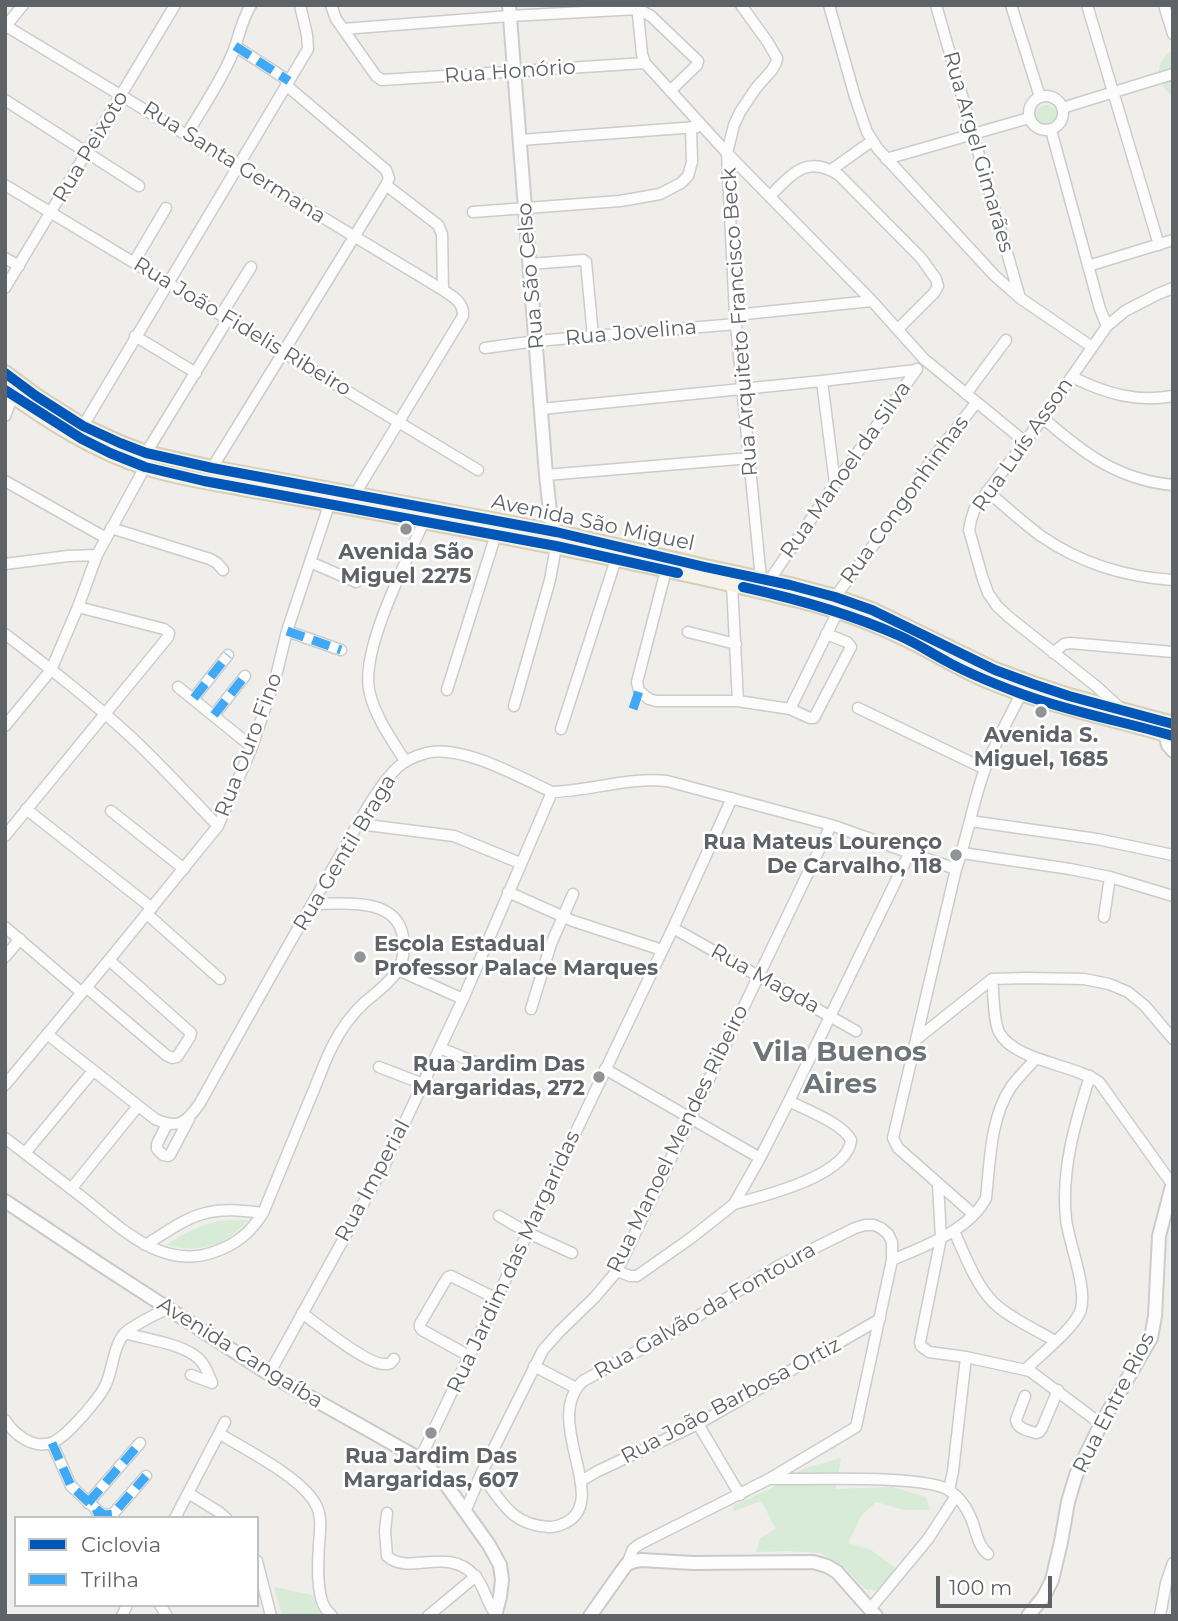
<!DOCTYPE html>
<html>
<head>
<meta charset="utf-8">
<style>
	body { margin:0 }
	#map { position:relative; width:1178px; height:1621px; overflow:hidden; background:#efeeea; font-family:Montserrat,sans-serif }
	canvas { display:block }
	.frame { position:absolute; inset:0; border:7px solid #5f6368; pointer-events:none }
	.legend { position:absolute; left:14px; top:1516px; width:245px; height:91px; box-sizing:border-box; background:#fff; border:2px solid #bfc1c3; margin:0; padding:9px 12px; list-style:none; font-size:21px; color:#5f6368 }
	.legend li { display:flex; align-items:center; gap:14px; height:35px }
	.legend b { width:35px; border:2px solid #bfc1c3 }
	.scale { position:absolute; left:936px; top:1576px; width:116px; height:32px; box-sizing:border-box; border:4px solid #5f6368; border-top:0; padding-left:9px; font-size:21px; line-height:24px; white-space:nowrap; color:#5f6368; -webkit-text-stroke:5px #fff; paint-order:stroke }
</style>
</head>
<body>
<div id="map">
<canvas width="1178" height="1621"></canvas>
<div class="frame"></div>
<ul class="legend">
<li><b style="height:9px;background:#0057b8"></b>Ciclovia</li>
<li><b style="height:9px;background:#3fa9f5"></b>Trilha</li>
</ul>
<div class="scale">100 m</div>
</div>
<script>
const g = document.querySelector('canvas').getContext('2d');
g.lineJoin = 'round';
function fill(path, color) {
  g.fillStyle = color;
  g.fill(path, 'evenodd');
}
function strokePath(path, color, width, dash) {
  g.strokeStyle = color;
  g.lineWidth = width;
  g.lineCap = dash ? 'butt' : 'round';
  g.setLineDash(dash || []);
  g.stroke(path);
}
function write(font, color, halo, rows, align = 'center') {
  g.font = font + ' Montserrat,sans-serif';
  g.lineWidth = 5;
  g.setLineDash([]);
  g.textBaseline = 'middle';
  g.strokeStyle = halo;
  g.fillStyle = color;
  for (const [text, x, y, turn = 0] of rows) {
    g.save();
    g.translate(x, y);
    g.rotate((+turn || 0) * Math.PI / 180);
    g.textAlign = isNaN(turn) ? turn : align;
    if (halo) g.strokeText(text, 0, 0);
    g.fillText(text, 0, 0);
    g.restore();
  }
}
const green = new Path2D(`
	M1173,50V96C1155,84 1153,62 1173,50Z
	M1035 116a11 11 0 1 1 22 0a11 11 0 1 1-22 0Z
	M228,1220H249C225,1246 200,1254 166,1245C186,1232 204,1222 228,1220Z
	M841,1458L836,1489L892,1487L926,1497L930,1510H905L876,1502L861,1516L848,1543L871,1550L898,1570L879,1591L865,1589L845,1568L821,1553L788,1551L756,1552L760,1538L776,1529L761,1501L734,1511L733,1506L772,1488L805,1468Z
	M274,1587L312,1595L321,1616H282Z`);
const minor = new Path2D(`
	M331,5L336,19L376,76L382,80L645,63
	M637,5L642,54L645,63L727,153L872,301L924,359L1024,441
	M741,5L767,41L777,58L776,63L772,70L756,88L740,112L734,125L727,153L735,315L761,579
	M829,5L855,97L867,132L878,149L994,275L1020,298L1092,347
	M936,5L1020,298
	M1011,5L1040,97
	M1087,5L1159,245
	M1164,5L1173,34
	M6,26L443,290C453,297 464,302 463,316L355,494
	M5,27L23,5
	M343,29L510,16L638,9L651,16L698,61L697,65L670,91
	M235,46L289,81
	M286,85L386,170L389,178L386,185L438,225L442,234L443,290
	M1029 113a17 17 0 1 1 34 0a17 17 0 1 1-34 0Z
	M5,100L139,186
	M1062,108L1173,74
	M1051,130L1100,309L1107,326
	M187,134C202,109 219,84 231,57C239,39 240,23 251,5
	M520,140L697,127
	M886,159L1029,118
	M831,170L872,141
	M5,185L478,470
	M770,196C792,174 807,154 839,175L921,258L936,279L938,286L934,293L898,329
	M473,212L620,201L660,194L681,183L688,176L692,162L691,127
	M5,258L19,266
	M134,262L166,208
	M529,264L583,260L586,262L593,336
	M1088,266L1173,240
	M5,288L175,5
	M221,315L251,267
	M735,315L872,301
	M135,336L196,373
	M485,348L536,341L736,324
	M1072,377C1105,393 1136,403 1173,396
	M822,381L835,484
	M966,394L1006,340
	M541,409L822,381L916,370
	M5,416L13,396
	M1043,418C1083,453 1118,480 1173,485
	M83,426L308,49L307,35L300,5
	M146,453L228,319
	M212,468L386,185
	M546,475L750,458
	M5,481L106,538
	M987,491C1005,506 1022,522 1041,536C1080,563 1126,577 1173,580
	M111,528L210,559L217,563L223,570
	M310,562L356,582
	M5,564L68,556L97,555
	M666,570L637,682L639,691L649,699L656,701H738L790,709L810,718H814L851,647L847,642L826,634
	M769,581L835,484L917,369
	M732,585L738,701
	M835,597L898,512L931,461L976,403
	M287,631L341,650
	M688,632L736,644
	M5,634C48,667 91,700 131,737C161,765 189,796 218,826
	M1053,653L1064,644L1070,643L1173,652
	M178,687L252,747
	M447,690L496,534
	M194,698L228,655
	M514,706L550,580L556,546
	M858,708L985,769
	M1120,708L1096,686L1010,618L997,606L988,593L982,576L969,530L971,520L975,508L1043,418L1107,326L1125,311L1158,294L1173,288
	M790,709L838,611
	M214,715L245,676
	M5,726L51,670L78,607L97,555L145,467
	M561,729L616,559
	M405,761C392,740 376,718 370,694C358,653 407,561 424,521
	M26,809L152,908
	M111,811L184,869
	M970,821L1097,839L1173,855
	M359,824L454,836L520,863
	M5,836L168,637L169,633L164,629L78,607
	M962,853L1070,869L1110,877L1173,896
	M508,892L573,921L662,950
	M147,914L220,979
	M1104,917L1110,877
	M5,927L82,993
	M673,928L856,1031
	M5,957L20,939
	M398,970L463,999
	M992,979C994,993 993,1020 999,1032C1014,1061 1073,1064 1099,1082L1172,1184
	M87,988L166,1055L172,1058L177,1057L190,1037L191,1033L109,960
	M531,1009L551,944L573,894
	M47,1034L155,1119C179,1130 187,1122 200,1103C245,1022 290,941 337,861C353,834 376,787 398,767C405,760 416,756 426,753C462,744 519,777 552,792C590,791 628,777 667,781L831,825L956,869
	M918,1038L992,979L1026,978L1084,979L1109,984L1128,992L1145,1006L1173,1039
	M440,1048L487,1067
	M379,1067L423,1084
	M605,1069L760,1158
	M5,1085L109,960L218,826L252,747L276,676L287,631L329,505
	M167,1124L157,1144V1149L163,1155L168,1156L170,1155L189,1119
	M5,1138C31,1158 56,1177 82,1197C120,1227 162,1271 214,1252C237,1244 250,1233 263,1213C279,1175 294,1137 310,1099C318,1081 324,1062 333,1045C341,1029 352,1014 365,1002C376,993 387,985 396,973C403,963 405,950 403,937C397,896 342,904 312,904
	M25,1153L93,1071
	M938,1184L941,1238L920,1342L921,1346L929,1352L966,1357L1030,1371L1101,1424
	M71,1189L138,1106
	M734,1204C763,1196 848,1176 851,1140C842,1123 806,1110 789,1101
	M973,1214L898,1148L893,1138L956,869C968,836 973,801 985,769C995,743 1009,718 1021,694
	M499,1216L528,1233L572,1253
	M954,1231C965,1255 975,1284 994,1303C1011,1319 1035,1329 1055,1341
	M145,1245C164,1234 184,1218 206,1213C224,1208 245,1211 263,1213
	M892,1260C923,1247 970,1230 986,1198C990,1163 990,1118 1011,1087C1018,1077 1028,1068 1036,1058
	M617,1271L630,1276H637L691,1238L734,1204L760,1158L789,1101L909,854
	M302,1313C317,1324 369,1366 385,1364C391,1364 391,1363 394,1359
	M125,1333C145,1339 177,1343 194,1355C204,1361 208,1373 212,1383
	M469,1356L422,1330L420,1327V1324L444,1283L448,1277L451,1276L497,1299
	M534,1366L576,1388
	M1026,1369C1039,1356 1077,1326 1081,1309C1087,1286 1069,1244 1066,1219C1061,1169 1075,1123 1090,1076
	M269,1374L385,1164L463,999L552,792
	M191,1375L212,1383
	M1025,1396L1016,1420C1017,1429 1029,1431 1036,1433L1039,1432L1042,1428L1058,1390
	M5,1420C14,1434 32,1449 51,1443C63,1439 78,1421 87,1411C94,1402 102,1394 106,1384C113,1369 113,1346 125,1333C133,1325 157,1314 168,1308
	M698,1424L740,1495
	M220,1434C246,1450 305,1479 317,1507C322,1518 320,1532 319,1544C318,1561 316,1593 325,1608C327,1611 330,1613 332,1616
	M52,1443L71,1486L96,1509L100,1518
	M420,1459L673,928L732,798
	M481,1474C502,1502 511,1525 549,1527C556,1527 559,1526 565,1523C612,1501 541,1420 583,1381L674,1331L780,1265L855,1228L865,1225H874L881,1228L888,1234L892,1242V1260L856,1427L769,1479L640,1544L633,1549L627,1564
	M769,1479C803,1480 928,1474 950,1491C959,1497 966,1507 970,1516C976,1528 977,1546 988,1554
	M581,1481L598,1471L698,1424L880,1319
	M949,1490L953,1471L966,1357
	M188,1493L219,1512L226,1518
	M88,1503L140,1443
	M96,1510L104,1515L113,1514L146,1476
	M465,1512L481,1474L543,1350L559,1332L595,1297L617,1271L831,825
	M387,1513L385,1531L387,1556C408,1576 447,1546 474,1575C484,1584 486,1602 495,1613
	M175,1518L225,1422
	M257,1561L271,1616
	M160,1605L167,1616
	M870,1609L928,1539L956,1496
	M122,1616L127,1605
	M428,1616L476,1576
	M1160,1616L1166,1583L1173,1563`);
const tertiary = new Path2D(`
	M509,5L546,475L550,512L556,539
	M1163,726L1168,745L1173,751
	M1028,1616L1044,1596L1052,1580L1061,1542L1068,1502L1076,1475L1101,1424L1151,1338L1155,1316L1159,1236L1173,1182`);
const secondary = new Path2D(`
	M5,1201L98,1263L269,1374L420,1459L447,1486L489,1545L500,1565L502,1580L500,1597L495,1616
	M590,1616L621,1572L627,1564L635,1561L641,1560L693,1563L813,1562L827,1566L837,1572L876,1616`);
const primary = new Path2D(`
	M5,373L36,396L83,426L120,443L146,453L212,468L556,532L705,567L790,585L835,597L872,610L995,670L1033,684L1069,696L1173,724
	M5,390C48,421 95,451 145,467C176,477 209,482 242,488C298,498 355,508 411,519C537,542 662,567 786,597C826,606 865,619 902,637C930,650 956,667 984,679C1045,705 1109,717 1173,736`);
const quiet = new Path2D(`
	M235,46L289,81
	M287,631L341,650
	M194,698L228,655
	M633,709L639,691
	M214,715L245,676
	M52,1443L71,1486L96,1509L100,1518
	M88,1503L140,1443
	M96,1509L104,1515L113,1514L146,1476`);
const cycleway = new Path2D(`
	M5,373L36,396L83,426L120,443L146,453L212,468L556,532L705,567L790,585L835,597L872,610L995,670L1033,684L1069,696L1173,724
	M5,390L82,439L110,453L145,467L204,481L556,546L678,573
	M743,587C797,599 849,613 900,636C916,643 931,653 946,661C969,674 995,684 1019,693C1069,712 1122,721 1173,736`);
const markers = [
	[406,529,7,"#919496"],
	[1041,712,7,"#919496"],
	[956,855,7,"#919496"],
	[360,957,7,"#919496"],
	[599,1077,7,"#919496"],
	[431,1433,7,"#919496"]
];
const streetNames = [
	["Rua Honório",510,72,-4],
	["Rua Peixoto",91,147,-59],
	["Rua Argel Gimarães",978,152,74],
	["Rua Santa Germana",234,163,32],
	["Rua São Celso",531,276,-95],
	["Rua Arquiteto Francisco Beck",740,322,-94],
	["Rua João Fidelis Ribeiro",242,327,31],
	["Rua Jovelina",631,333,-5],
	["Rua Luís Asson",1023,445,-55],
	["Rua Manoel da Silva",846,470,-55],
	["Rua Congonhinhas",905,500,-54],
	["Avenida São Miguel",593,523,12],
	["Rua Ouro Fino",249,745,-69],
	["Rua Gentil Braga",345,853,-59],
	["Rua Magda",765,979,29],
	["Rua Manoel Mendes Ribeiro",678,1139,-64],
	["Rua Imperial",373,1181,-62],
	["Rua Jardim das Margaridas",514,1262,-65],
	["Rua Galvão da Fontoura",705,1311,-30],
	["Avenida Cangaíba",240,1353,32],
	["Rua João Barbosa Ortiz",731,1401,-28],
	["Rua Entre Rios",1114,1403,-63]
];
const poiNames = [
	["Avenida São",406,553],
	["Miguel 2275",406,577],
	["Avenida S.",1041,736],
	["Miguel, 1685",1041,760],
	["Rua Mateus Lourenço",942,843,"right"],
	["De Carvalho, 118",942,867,"right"],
	["Escola Estadual",374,945,"left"],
	["Professor Palace Marques",374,969,"left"],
	["Rua Jardim Das",585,1065,"right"],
	["Margaridas, 272",585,1089,"right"],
	["Rua Jardim Das",431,1457],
	["Margaridas, 607",431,1481]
];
const districtNames = [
	["Vila Buenos",840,1053],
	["Aires",840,1085]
];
fill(green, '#d8ebd6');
strokePath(minor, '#cbcccc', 13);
strokePath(tertiary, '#cbcccc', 16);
strokePath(secondary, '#cacacb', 16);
strokePath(primary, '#d7ceb8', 18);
strokePath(minor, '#fdfcfc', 10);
strokePath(tertiary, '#fdfcfc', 12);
strokePath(secondary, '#fdfcfc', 12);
strokePath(primary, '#f4f2e9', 14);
strokePath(quiet, '#3fa9f5', 9, [18, 9]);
strokePath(cycleway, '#0057b8', 10);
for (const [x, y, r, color] of markers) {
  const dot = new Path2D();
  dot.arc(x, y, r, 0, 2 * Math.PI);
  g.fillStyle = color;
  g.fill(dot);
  strokePath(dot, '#fff', 2.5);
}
write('21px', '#5f6368', '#fff', streetNames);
write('bold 21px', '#5f6368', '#fff', poiNames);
write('bold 28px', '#70757a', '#fff', districtNames);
</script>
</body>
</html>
